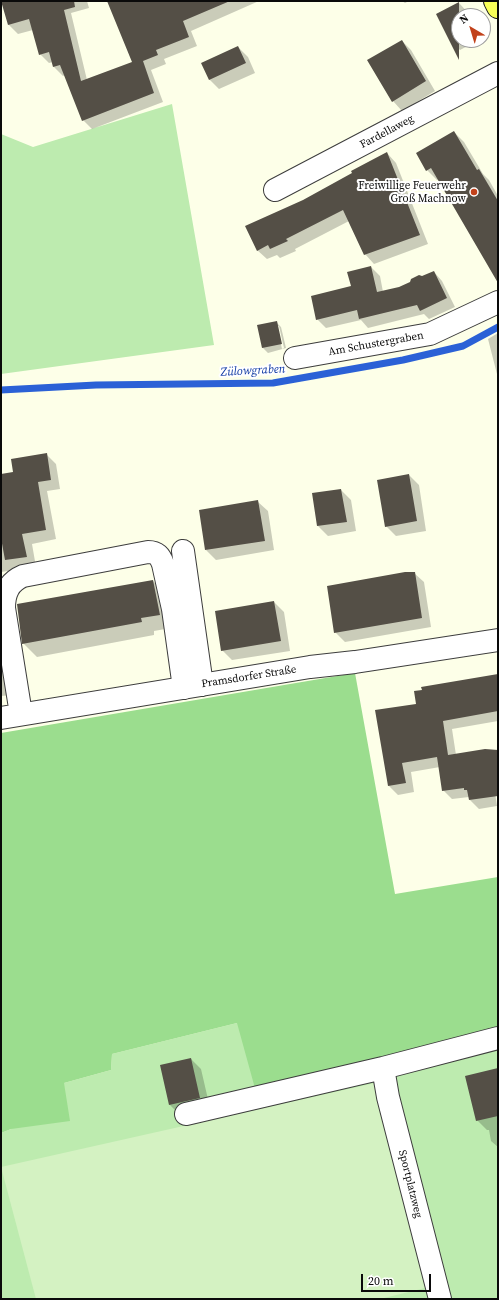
<!DOCTYPE html>
<html>
<head>
<meta charset="utf-8">
<style>
	body { margin:0 }
	#map { position:relative; width:499px; height:1300px; overflow:hidden; background:#fdffe8; font-family:"Source Serif 4",serif }
	canvas { display:block }
	.frame { position:absolute; inset:0; border:2px solid #0a0a0a; pointer-events:none }
	.north { position:absolute; left:451px; top:8px; width:40px; height:40px; box-sizing:border-box; background:#fff; border:1px solid #9d9d9d; border-radius:50%; rotate:322deg; font-size:11px; font-weight:700; line-height:16px; text-align:center; color:#0a0a0a }
	.north::after { content:''; display:block; margin:auto; width:14px; height:18px; background:#c2421b; clip-path:polygon(50% 0,100% 100%,50% 72%,0 100%) }
	.scale { position:absolute; left:361px; top:1274px; width:70px; height:18px; box-sizing:border-box; border:2px solid #0a0a0a; border-top:0; padding-left:5px; font-size:12px; line-height:14px; white-space:nowrap; color:#0a0a0a; -webkit-text-stroke:3px #fff; paint-order:stroke }
</style>
</head>
<body>
<div id="map">
<canvas width="499" height="1300"></canvas>
<div class="frame"></div>
<div class="north">N</div>
<div class="scale">20 m</div>
</div>
<script>
const g = document.querySelector('canvas').getContext('2d');
g.lineJoin = 'round';
function fill(path, color) {
  g.fillStyle = color;
  g.fill(path, 'evenodd');
}
function strokePath(path, color, width, dash) {
  g.strokeStyle = color;
  g.lineWidth = width;
  g.lineCap = dash ? 'butt' : 'round';
  g.setLineDash(dash || []);
  g.stroke(path);
}
function write(font, color, halo, rows, align = 'center') {
  g.font = font + ' "Source Serif 4",serif';
  g.lineWidth = 4;
  g.setLineDash([]);
  g.textBaseline = 'middle';
  g.strokeStyle = halo;
  g.fillStyle = color;
  for (const [text, x, y, turn = 0] of rows) {
    g.save();
    g.translate(x, y);
    g.rotate((+turn || 0) * Math.PI / 180);
    g.textAlign = isNaN(turn) ? turn : align;
    if (halo) g.strokeText(text, 0, 0);
    g.fillText(text, 0, 0);
    g.restore();
  }
}
const green = new Path2D(`
	M172,104L214,345L1,374V134L33,147Z
	M237,1023L498,1048V1299H1V1133L11,1129L64,1083L111,1070L112,1054Z`);
const forest = new Path2D(`
	M355,673L395,894L498,877V1048L256,1092L237,1023L112,1054L111,1070L64,1083L70,1121L11,1129L1,1133V733Z`);
const pitch = new Path2D(`
	M375,1083L425,1288L380,1299H36L1,1167Z`);
const shadow = new Path2D(`
	M3,1H87L89,8L71,13L87,80L133,63L108,1H259L191,31L197,46L164,59L166,64L151,70L163,102L92,129L83,120L65,75L63,76L54,67L53,62L49,63L40,54L33,30L18,34L9,25Z
	M402,1H409L405,3Z
	M459,3L471,16H459V40H479L460,50L450,40L437,14Z
	M402,41L411,50L435,91L402,111L393,101Z
	M238,47L248,57L255,73L219,89L209,79Z
	M454,132L464,142L483,174L489,180L498,196V275L439,179L437,180L427,170Z
	M387,153L396,163L428,244L374,264L365,254L349,221L295,249L296,251L280,258L277,255L267,259L257,250L303,201L354,173Z
	M371,267L380,276L383,292L400,288L434,272L442,281L455,307L429,319L424,314L368,328L361,320L326,328L317,319L352,287Z
	M276,322L281,327L286,348L268,353L263,348L258,326ZM277,326H279L284,348L282,349Z
	M498,333V378L488,339Z
	M46,454L56,464L60,489L47,491L56,539L32,544L36,567L1,572V541H2L1,475L15,473Z
	M409,475L419,485L426,531L396,536L386,526Z
	M341,490L351,500L356,531L328,536L318,526L313,494Z
	M258,502L268,511L274,550L216,560L206,550Z
	M414,573L424,582L431,627L345,642L335,632Z
	M153,581L166,594L171,628L154,631V635L37,657L23,643Z
	M274,602L284,612L290,651L232,660L222,650Z
	M1,615L13,695L1,696Z
	M498,675V721L452,729L456,755L498,751V779H493L497,806L479,809L470,800L469,797L452,799L443,790L440,767L411,772L414,792L398,795L389,786L417,704Z
	M191,1059L201,1069L210,1108L180,1115L170,1105L161,1066Z
	M498,1069V1147L491,1141L489,1130H487L477,1120Z`);
const stream = new Path2D(`
	M1,390L96,385L273,383L403,360L463,346L498,327`);
const building = new Path2D(`
	M1,1H74L75,7L64,10L81,81L132,62L107,1H230L183,21L189,37L156,50L158,55L143,61L154,93L82,121L60,65L53,67L49,52L39,55L29,19L8,25Z
	M459,2V60L436,14Z
	M402,40L426,81L392,102L367,60Z
	M238,46L246,63L209,80L201,63Z
	M454,131L477,170L479,169L498,201V283L431,168L426,171L416,153Z
	M387,152L420,235L364,255L343,210L286,239L288,241L270,249L268,245L257,251L245,226L303,200L352,173L351,171Z
	M371,266L377,292L399,287L410,282L411,279L419,275L422,276L434,271L447,298L420,311L417,305L359,319L357,310L316,320L311,296L351,286L347,272Z
	M277,321L282,344L262,348L257,325Z
	M47,453L51,480L38,482L46,530L22,534L27,557L5,560L1,538V474L13,472L11,459Z
	M409,474L417,521L385,527L377,480Z
	M341,489L347,522L317,526L312,493Z
	M258,500L265,541L205,550L199,510Z
	M405,572H415L422,618L334,633L327,586Z
	M153,580L160,615L141,618L142,622L22,644L17,604Z
	M274,601L281,641L221,651L215,611Z
	M498,674V711L443,721L448,755L485,749L498,750V796L469,800L467,790H464V788L442,791L437,757L402,763L406,783L388,786L375,710L416,704L414,691L422,690L421,687Z
	M191,1058L200,1098L169,1105L160,1065Z
	M498,1068V1116L476,1121L465,1076Z`);
const minor = new Path2D(`
	M275,190L498,73
	M295,358L430,334L498,302
	M183,551L202,685
	M21,714L4,608C4,593 9,582 23,576L148,552C157,552 160,556 163,564L173,609L184,688
	M1,718L310,667L355,662L498,640
	M383,1068L388,1097L440,1299
	M186,1114L383,1068L498,1038`);
const major = new Path2D(`
	M495,1L498,7`);
const markers = [
	[474,192,4,"#c2421b"]
];
const streetNames = [
	["Fardellaweg",387,132,-28],
	["Am Schustergraben",376,344,-10],
	["Pramsdorfer Straße",249,677,-9],
	["Sportplatzweg",410,1184,76]
];
const poiNames = [
	["Freiwillige Feuerwehr",466,186],
	["Groß Machnow",466,199]
];
const waterNames = [
	["Zülowgraben",253,371,-3]
];
fill(green, '#bdebaf');
fill(forest, '#9bdd8e');
fill(pitch, '#d4f2c2');
fill(shadow, '#0003');
strokePath(stream, '#2b61d6', 7);
fill(building, '#544f46');
strokePath(minor, '#3d3d3d', 24);
strokePath(major, '#1b1b1b', 24);
strokePath(minor, '#fff', 22);
strokePath(major, '#f8ff58', 22);
for (const [x, y, r, color] of markers) {
  const dot = new Path2D();
  dot.arc(x, y, r, 0, 2 * Math.PI);
  g.fillStyle = color;
  g.fill(dot);
  strokePath(dot, '#fff', 1.5);
}
write('11px', '#0a0a0a', '#fff', streetNames);
write('11px', '#0a0a0a', '#fff', poiNames, 'right');
write('italic 12px', '#0d37a2', '#fff', waterNames);
</script>
</body>
</html>
